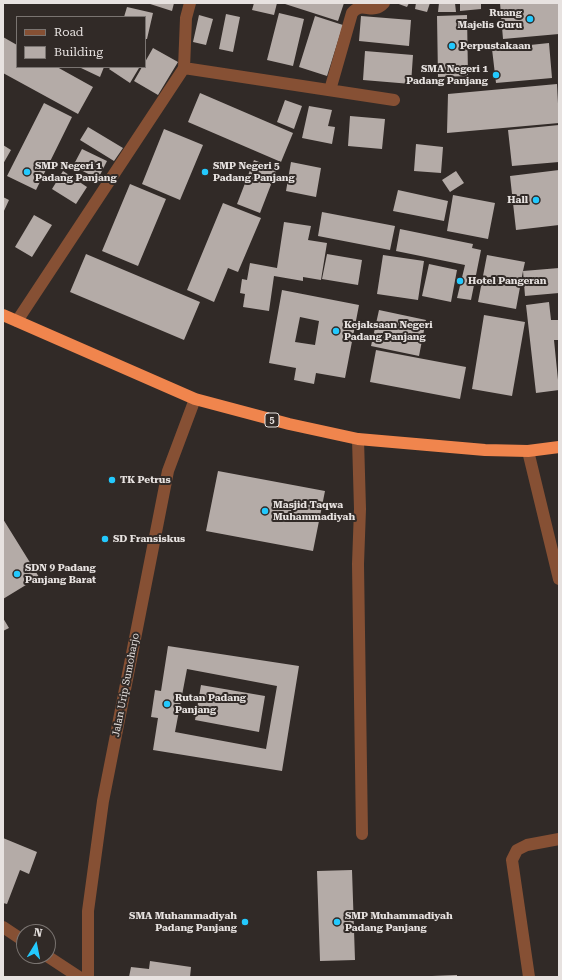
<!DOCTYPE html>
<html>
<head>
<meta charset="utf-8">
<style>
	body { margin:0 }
	#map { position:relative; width:562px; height:980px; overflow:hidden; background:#312a27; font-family:"Roboto Serif",serif }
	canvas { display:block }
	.frame { position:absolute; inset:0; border:4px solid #e7e2e0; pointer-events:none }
	.legend { position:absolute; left:16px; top:16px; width:130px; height:52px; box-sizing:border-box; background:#312a27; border:1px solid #7a7471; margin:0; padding:5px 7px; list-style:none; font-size:12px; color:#e7e2e0 }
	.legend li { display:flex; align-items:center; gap:8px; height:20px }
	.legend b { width:20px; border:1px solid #7a7471 }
	.north { position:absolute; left:16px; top:924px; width:40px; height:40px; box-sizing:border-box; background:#312a27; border:1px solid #7a7471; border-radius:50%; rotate:10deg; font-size:11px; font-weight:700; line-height:16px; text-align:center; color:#e7e2e0 }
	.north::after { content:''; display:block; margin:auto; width:14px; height:18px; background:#23c9fe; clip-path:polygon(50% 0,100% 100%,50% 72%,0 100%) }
</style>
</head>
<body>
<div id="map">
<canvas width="562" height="980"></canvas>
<div class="frame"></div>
<ul class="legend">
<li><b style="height:5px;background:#865034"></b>Road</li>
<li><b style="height:11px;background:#b4aba7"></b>Building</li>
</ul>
<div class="north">N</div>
</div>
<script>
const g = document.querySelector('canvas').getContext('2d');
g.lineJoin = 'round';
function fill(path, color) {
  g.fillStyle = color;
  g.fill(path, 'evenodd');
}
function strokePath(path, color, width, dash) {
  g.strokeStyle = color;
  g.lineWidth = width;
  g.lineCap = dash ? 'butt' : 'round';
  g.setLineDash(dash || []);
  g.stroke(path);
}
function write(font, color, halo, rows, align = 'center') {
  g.font = font + ' "Roboto Serif",serif';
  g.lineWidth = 4;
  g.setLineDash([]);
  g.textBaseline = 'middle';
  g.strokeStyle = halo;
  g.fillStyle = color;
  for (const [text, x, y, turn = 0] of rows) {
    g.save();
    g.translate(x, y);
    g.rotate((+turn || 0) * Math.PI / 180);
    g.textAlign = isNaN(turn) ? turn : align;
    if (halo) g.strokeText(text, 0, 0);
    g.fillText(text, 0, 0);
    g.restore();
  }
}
const building = new Path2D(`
	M147,3H174L172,11Z
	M254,3H277L274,15L252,10Z
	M282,3H344L338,21Z
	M396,3H409L407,7Z
	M416,3H430L427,12L415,9Z
	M439,3H455L456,12H438Z
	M460,3H481V9L460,11Z
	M500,3H559V34L503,39Z
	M127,7L153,13L147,39H145V17H124Z
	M279,13L304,19L293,66L267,60Z
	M226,14L240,17L233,52L219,49Z
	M199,15L213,19L206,45L193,42Z
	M467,15L468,76L438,77L437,16Z
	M315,16L343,25L327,76L299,67Z
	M361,16L411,20L409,46L359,41Z
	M3,37L17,45V67H57L93,87L78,114L3,73Z
	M549,43L552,78L496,83L492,49Z
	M153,48L178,62L158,95L134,81L142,67H145V62Z
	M365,51L413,55L411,84L363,80Z
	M81,67H104L100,77L81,68Z
	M111,67H138L139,68L130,83L109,69Z
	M557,84L559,123L447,133L448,94Z
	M200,93L293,133L281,162L188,122Z
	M285,100L302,106L294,129L277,122Z
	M44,103L72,117L36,190L7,176Z
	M309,106L332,110L328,126L335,127L332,144L302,138Z
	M350,116L385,119L382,149L348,146Z
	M559,125V162L512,166L508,130Z
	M88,127L123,148L114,161L80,140Z
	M164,129L203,145L180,200L142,184Z
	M416,144L443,147L441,173L414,171Z
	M3,145L11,150L3,164Z
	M82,149L107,161L98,179L73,166Z
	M254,160L277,169L260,213L237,204Z
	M291,162L321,168L316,197L286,191Z
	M559,170V225L516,230L510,176Z
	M63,171L87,187L76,204L52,189Z
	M456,171L464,183L450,192L442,180Z
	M130,184L166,199L138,266L102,251Z
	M398,190L448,201L444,221L393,211Z
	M453,195L495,203L488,239L447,231Z
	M3,197L9,200L3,213Z
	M223,203L261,218L238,272L228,268L214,302L187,290Z
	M322,212L395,226L390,250L318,236Z
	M34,215L52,225L32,257L15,247Z
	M284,222L311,226L308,240L327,243L321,280L303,277V281L274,276L269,311L243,307L245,294L240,293L242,279L247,280L250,263L277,268Z
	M400,229L473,244L472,248L481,250L471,300L457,298L465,265L396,251Z
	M86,254L200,302L184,340L70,292Z
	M327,254L362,260L358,285L322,279Z
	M383,255L424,261L418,300L377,294Z
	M487,255L525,262L523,271L559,268V293L525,296L523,271L516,309L478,302Z
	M429,264L457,270L451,302L422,296Z
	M282,290L359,305L345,378L316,373L314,384L294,380L296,368L269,363ZM300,317L319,321L315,345L295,342Z
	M549,302L551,320H559V340H554L559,390L536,393L526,305Z
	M379,310L426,320L419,356L371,346Z
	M484,315L525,322L512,396L472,389Z
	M376,350L466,367L460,399L370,382Z
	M218,471L325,491L313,551L206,531Z
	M3,519L39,577L3,599Z
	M3,618L9,628L3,631Z
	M168,646L299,666L282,771L153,750L158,718L151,717L155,690L161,691ZM187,669L277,686L266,749L175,732Z
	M201,685L265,696L259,732L195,720Z
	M3,838L37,852L29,874L20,870L7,904L3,903Z
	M352,870L355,960L320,961L317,871Z
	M150,961L191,967L190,977H129L131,967L149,969Z
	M457,975V977H432V976Z`);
const street = new Path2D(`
	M184,68L394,100
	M330,90L352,13C362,0 372,16 384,3
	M17,321L184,68L186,18L190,3
	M358,439L360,509L358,564L362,834
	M528,451L559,579
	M3,927L24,941
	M47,956L79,977
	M88,977V911L103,801L168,471L195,399
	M529,977L512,860L517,850L527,845L559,839`);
const highway = new Path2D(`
	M3,315L195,399L289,424L358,439L485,450L528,451L559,447`);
const markers = [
	[530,19,4,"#23c9fe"],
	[452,46,4,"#23c9fe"],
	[496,75,4,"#23c9fe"],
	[27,172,4,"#23c9fe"],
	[205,172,4,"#23c9fe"],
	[536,200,4,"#23c9fe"],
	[460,281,4,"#23c9fe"],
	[336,331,4,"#23c9fe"],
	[112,480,4,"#23c9fe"],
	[265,511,4,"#23c9fe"],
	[105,539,4,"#23c9fe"],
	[17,574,4,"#23c9fe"],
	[167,704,4,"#23c9fe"],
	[245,922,4,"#23c9fe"],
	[337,922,4,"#23c9fe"]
];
const shields = [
	[272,420,14]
];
const shieldNames = [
	["5",272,420]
];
const poiNames = [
	["Ruang",522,13,"right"],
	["Majelis Guru",522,25,"right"],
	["Perpustakaan",460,46],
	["SMA Negeri 1",488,69,"right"],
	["Padang Panjang",488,81,"right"],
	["SMP Negeri 1",35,166],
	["Padang Panjang",35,178],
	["SMP Negeri 5",213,166],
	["Padang Panjang",213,178],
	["Hall",528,200,"right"],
	["Hotel Pangeran",468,281],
	["Kejaksaan Negeri",344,325],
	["Padang Panjang",344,337],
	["TK Petrus",120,480],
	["Masjid Taqwa",273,505],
	["Muhammadiyah",273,517],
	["SD Fransiskus",113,539],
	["SDN 9 Padang",25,568],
	["Panjang Barat",25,580],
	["Rutan Padang",175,698],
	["Panjang",175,710],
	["SMA Muhammadiyah",237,916,"right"],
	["Padang Panjang",237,928,"right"],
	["SMP Muhammadiyah",345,916],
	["Padang Panjang",345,928]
];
const streetNames = [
	["Jalan Urip Sumoharjo",126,685,-79]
];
fill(building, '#b4aba7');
strokePath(street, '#865034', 12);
strokePath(highway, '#f0854d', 12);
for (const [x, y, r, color] of markers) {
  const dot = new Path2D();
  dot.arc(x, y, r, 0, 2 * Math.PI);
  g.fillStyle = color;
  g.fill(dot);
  strokePath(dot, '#312a27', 1.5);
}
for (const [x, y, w] of shields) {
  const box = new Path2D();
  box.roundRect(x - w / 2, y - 7, w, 14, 3);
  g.fillStyle = '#312a27';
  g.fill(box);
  strokePath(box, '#e7e2e0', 1);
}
write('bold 9px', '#e7e2e0', null, shieldNames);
write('bold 10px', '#e7e2e0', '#312a27', poiNames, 'left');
write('10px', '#e7e2e0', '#312a27', streetNames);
</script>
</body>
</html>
